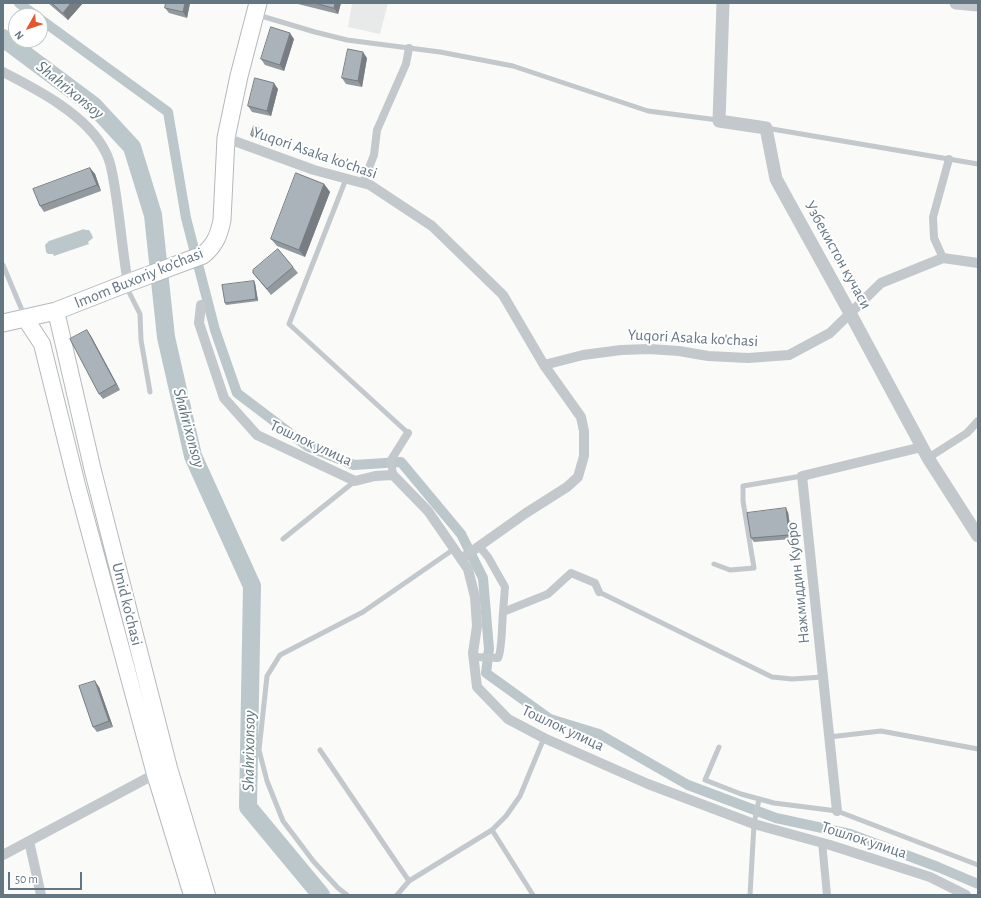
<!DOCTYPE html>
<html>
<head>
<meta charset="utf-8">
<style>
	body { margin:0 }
	#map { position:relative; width:981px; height:898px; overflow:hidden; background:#fafaf8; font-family:"Alegreya Sans",sans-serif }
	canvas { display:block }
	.frame { position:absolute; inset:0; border:4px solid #657683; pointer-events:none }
	.north { position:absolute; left:8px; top:8px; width:40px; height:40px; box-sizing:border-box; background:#fff; border:1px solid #c1c8cd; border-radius:50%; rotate:231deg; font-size:11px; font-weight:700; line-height:16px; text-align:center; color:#657683 }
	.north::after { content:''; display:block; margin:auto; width:14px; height:18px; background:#e4572e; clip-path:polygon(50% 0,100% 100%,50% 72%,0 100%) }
	.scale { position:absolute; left:8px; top:872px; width:74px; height:18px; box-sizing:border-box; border:2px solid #657683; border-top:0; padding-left:5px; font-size:12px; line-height:14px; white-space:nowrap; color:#657683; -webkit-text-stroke:3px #fff; paint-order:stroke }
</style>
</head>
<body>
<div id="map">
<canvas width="981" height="898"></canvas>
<div class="frame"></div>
<div class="north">N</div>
<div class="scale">50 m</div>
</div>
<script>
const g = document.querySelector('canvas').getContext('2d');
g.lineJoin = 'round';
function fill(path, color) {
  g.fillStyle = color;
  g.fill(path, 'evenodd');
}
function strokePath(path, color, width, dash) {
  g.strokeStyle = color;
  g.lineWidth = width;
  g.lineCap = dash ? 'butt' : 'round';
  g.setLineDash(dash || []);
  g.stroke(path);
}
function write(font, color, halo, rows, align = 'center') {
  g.font = font + ' "Alegreya Sans",sans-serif';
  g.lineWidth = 4;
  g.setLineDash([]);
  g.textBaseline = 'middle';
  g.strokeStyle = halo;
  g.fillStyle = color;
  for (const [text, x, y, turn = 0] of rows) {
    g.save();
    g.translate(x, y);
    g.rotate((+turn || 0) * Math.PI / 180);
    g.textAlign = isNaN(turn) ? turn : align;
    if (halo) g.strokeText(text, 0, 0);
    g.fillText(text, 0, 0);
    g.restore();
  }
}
const built = new Path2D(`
	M352,3H388L380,34L348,27Z`);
const water = new Path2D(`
	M84,229L85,230H89L92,235L93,238L88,242L89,244L54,256L53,254H48L46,252L45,245L49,241Z`);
const canal = new Path2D(`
	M19,3L36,16
	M40,19L168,112L186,218L215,330L237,393L307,446L354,465L401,462L461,534L483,578L489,649L486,673L550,719L599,734L688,785L776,818L850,834L938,867L978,884`);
const river = new Path2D(`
	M3,38L94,106L132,147L153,215L166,337L193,456L252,586L248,807L321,895`);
const service = new Path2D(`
	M258,15L315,32L347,40L440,52L513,66L648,111L718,120
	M766,128L978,164
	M346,179L289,324L408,433
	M3,265L24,315
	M126,286L140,314L141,340L150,392
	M283,539L355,481
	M714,564L730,570L754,568L743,501V486L802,476
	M599,592L772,677L792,679L823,677
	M829,737L881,731L978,749
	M719,747L705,780L741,794L774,803L837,811L978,865
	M320,750L409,881
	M492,830L533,895
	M347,895L338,888L314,862L283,821L267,781L259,750L267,676L280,655L363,612L454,549
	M397,895L409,881L492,830L506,816L520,796L544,738
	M750,895L754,824L759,799`);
const pedestrian = new Path2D(`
	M363,183L374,155L377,130L406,64L409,48
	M943,258L934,238L933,217L949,159
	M928,458L967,433L978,421
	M393,475L391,460L408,433
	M479,546L488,557L505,587L503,612L548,594L571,573L595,583L599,592
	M474,657L498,658C502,652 502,622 503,612
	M822,842L827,895`);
const minor = new Path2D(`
	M3,72C38,90 87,115 105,151C111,161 112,172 114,183C120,216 122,250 128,283
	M226,138L314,170L370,185L432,226L503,295L544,365L583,355L621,350L649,349L679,351L708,356L748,358L789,355L830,333L881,283L943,258L978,263
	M201,305L199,323L224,398L257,435L355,481L375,476L393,475L428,511L468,569L475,597L477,626L473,653L477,687L508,719L544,738L648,784L754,824L830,845L930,877L966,895
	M461,559L526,513L567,487L578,477L584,456V431L581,417L544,365
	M837,811L802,476L922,447
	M29,841L41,895
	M3,855L155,774`);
const tertiary = new Path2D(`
	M723,3L719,121L766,128L776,179L850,313L928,458L978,536
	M956,3L978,5`);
const primary = new Path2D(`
	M56,311L93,471L169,768L207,895
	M25,318L42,344L77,485L155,774L192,895`);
const trunk = new Path2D(`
	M3,323L56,311L125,284L203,255C215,245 219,235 222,220L226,138L239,76L258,3`);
const wall = new Path2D(`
	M48,3H83L68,20Z
	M166,3H190L187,18L169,13L165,8Z
	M294,3H341L338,14Z
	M294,39L284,71L265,65L261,59Z
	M367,58L362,87L346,84L342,78Z
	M278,89L271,116L252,112L248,106Z
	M261,129L263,131L259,139L252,137L251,135Z
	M90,168L95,174L101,191L44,212L40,206Z
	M324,184L330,192L305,257L277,246L271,239Z
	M293,267L298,273L271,295L253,273Z
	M254,281L255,283L258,301L226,305L225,303Z
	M91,336L120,390L103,399L99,394Z
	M788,512L792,539L754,542L751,538Z
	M99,687L113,727L97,732L93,727Z`);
const shadedWall = new Path2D(`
	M71,3H83L68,20L63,13Z
	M185,3H190L187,18L183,12Z
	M335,3H341L338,14L334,8Z
	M290,33L294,39L284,71L280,65Z
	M363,52L367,58L362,87L358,81Z
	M274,83L278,89L271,116L267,111Z
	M261,129L263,131L259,139L258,137Z
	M90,168L95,174L101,191L97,185Z
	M324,184L330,192L305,257L299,250Z
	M254,281L255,283L258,301L256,299Z
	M87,330L91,336L120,390L116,384Z
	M786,508L788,512L792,539L789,535Z
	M95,681L99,687L113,727L109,721Z`);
const building = new Path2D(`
	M52,3H71L63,13Z
	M166,3H185L183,12L165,8Z
	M315,3H335L334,8Z
	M271,27L290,33L280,65L261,59Z
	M348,49L363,52L358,81L342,78Z
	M255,78L274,83L267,111L248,106Z
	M254,126L261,129L258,137L251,135Z
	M90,168L97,185L40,206L33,189Z
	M296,173L324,184L299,250L271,239Z
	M278,249L293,267L267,289L253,273V270Z
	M254,281L256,299L225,303L222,285Z
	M87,330L116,384L99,394L70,339Z
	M786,508L789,535L751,538L747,513Z
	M95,681L109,721L93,727L79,686Z`);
const streetNames = [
	["Yuqori Asaka ko'chasi",315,153,19],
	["Узбекистон кучаси",838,255,61],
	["lmom Buxoriy ko'chasi",139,278,-22],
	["Yuqori Asaka ko'chasi",693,338,3],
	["Тошлок улица",311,443,25],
	["Нажмиддин Кубро",798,583,-96],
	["Umid ko'chasi",127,604,76],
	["Тошлок улица",563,728,25],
	["Тошлок улица",864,840,18]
];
const waterNames = [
	["Shahrixonsoy",70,90,39],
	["Shahrixonsoy",189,428,75],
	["Shahrixonsoy",249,751,-89]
];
fill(built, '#e8e9e9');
fill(water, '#bbc7cb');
strokePath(canal, '#bbc7cb', 10);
strokePath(river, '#bbc7cb', 18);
strokePath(primary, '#b5babe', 18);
strokePath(trunk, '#b4b9bd', 19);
strokePath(service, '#c3c8cc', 5);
strokePath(pedestrian, '#c3c8cc', 8);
strokePath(minor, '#c3c8cc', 10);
strokePath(tertiary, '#c3c8cc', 13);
strokePath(primary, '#fff', 16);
strokePath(trunk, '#fff', 17);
fill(wall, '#929a9f');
fill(shadedWall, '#777d82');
fill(building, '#aab3b9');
strokePath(building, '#777d82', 1);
write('16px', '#657683', '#fff', streetNames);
write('italic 17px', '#60757c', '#fff', waterNames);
</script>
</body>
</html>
